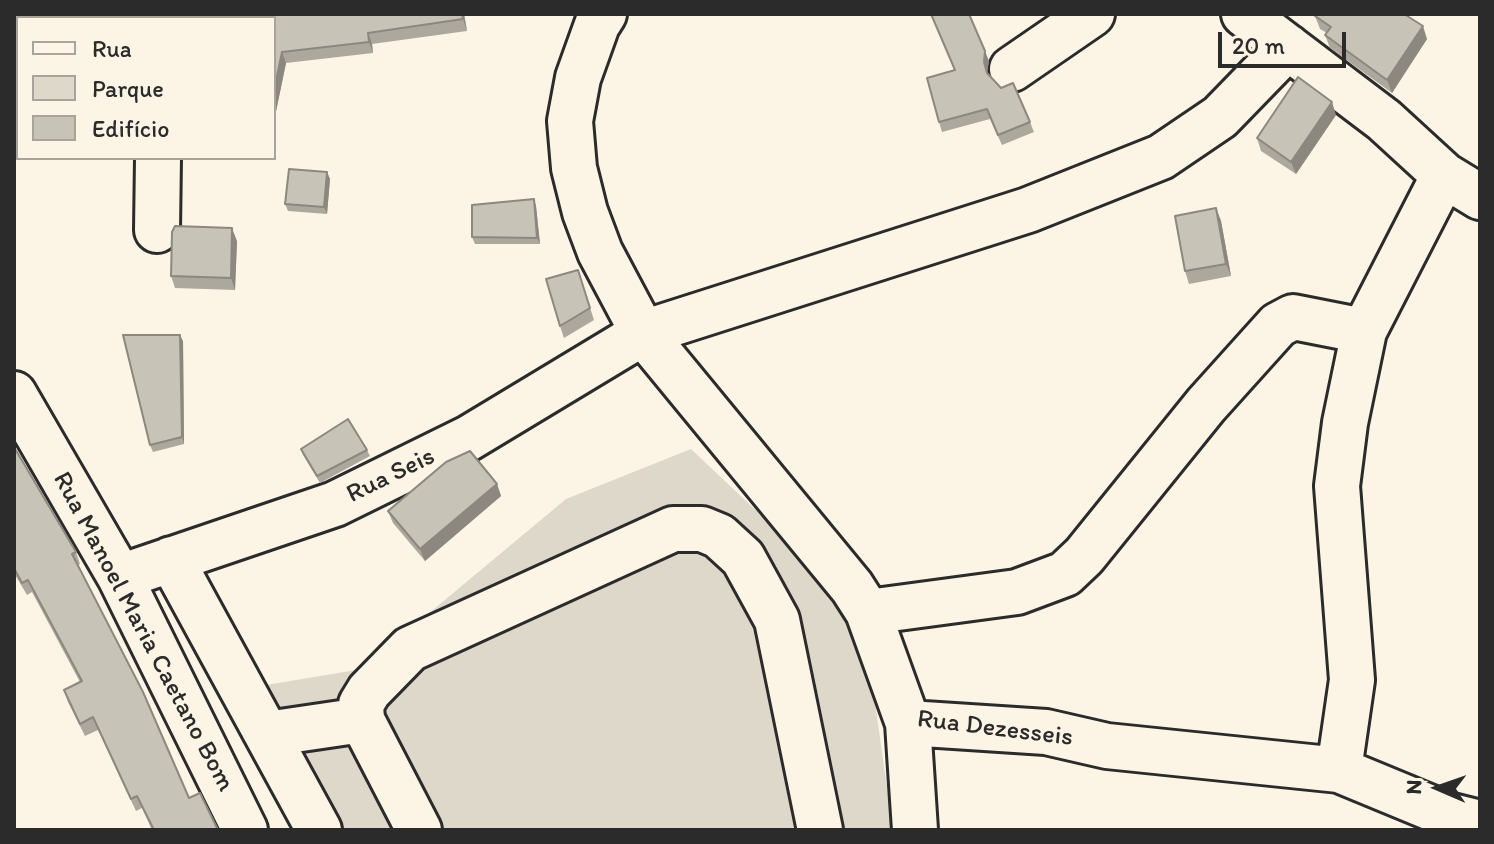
<!DOCTYPE html>
<html>
<head>
<meta charset="utf-8">
<style>
	body { margin:0 }
	#map { position:relative; width:1494px; height:844px; overflow:hidden; background:#fcf5e5; font-family:Itim,sans-serif }
	canvas { display:block }
	.frame { position:absolute; inset:0; border:16px solid #2b2b2b; pointer-events:none }
	.legend { position:absolute; left:16px; top:16px; width:260px; height:144px; box-sizing:border-box; background:#fcf5e5; border:2px solid #a8a49b; margin:0; padding:10px 14px; list-style:none; font-size:24px; color:#2b2b2b }
	.legend li { display:flex; align-items:center; gap:16px; height:40px }
	.legend b { width:40px; border:2px solid #a8a49b }
	.north { position:absolute; left:1398px; top:748px; width:80px; height:80px; -webkit-text-stroke:6px #fcf5e5; paint-order:stroke; rotate:272deg; font-size:22px; font-weight:700; line-height:32px; text-align:center; color:#2b2b2b }
	.north::after { content:''; display:block; margin:auto; width:28px; height:36px; background:#2b2b2b; clip-path:polygon(50% 0,100% 100%,50% 72%,0 100%) }
	.scale { position:absolute; left:1218px; top:32px; width:128px; height:36px; box-sizing:border-box; border:4px solid #2b2b2b; border-top:0; padding-left:10px; font-size:24px; line-height:28px; white-space:nowrap; color:#2b2b2b; -webkit-text-stroke:6px #fcf5e5; paint-order:stroke }
</style>
</head>
<body>
<div id="map">
<canvas width="1494" height="844"></canvas>
<div class="frame"></div>
<ul class="legend">
<li><b style="height:10px;background:#fcf5e5"></b>Rua</li>
<li><b style="height:22px;background:#ded8ca"></b>Parque</li>
<li><b style="height:22px;background:#c8c3b7"></b>Edifício</li>
</ul>
<div class="north">N</div>
<div class="scale">20 m</div>
</div>
<script>
const g = document.querySelector('canvas').getContext('2d');
g.lineJoin = 'round';
function fill(path, color) {
  g.fillStyle = color;
  g.fill(path, 'evenodd');
}
function strokePath(path, color, width, dash) {
  g.strokeStyle = color;
  g.lineWidth = width;
  g.lineCap = dash ? 'butt' : 'round';
  g.setLineDash(dash || []);
  g.stroke(path);
}
function write(font, color, halo, rows, align = 'center') {
  g.font = font + ' Itim,sans-serif';
  g.lineWidth = 7;
  g.setLineDash([]);
  g.textBaseline = 'middle';
  g.strokeStyle = halo;
  g.fillStyle = color;
  for (const [text, x, y, turn = 0] of rows) {
    g.save();
    g.translate(x, y);
    g.rotate((+turn || 0) * Math.PI / 180);
    g.textAlign = isNaN(turn) ? turn : align;
    if (halo) g.strokeText(text, 0, 0);
    g.fillText(text, 0, 0);
    g.restore();
  }
}
const green = new Path2D(`
	M691,449L854,603L869,660L893,830H323L248,688L362,669L566,499Z`);
const minor = new Path2D(`
	M159,14V18
	M604,14L597,25L578,78L570,121L574,168L585,212L600,252L643,333L852,587L868,612L908,723L915,830
	M1244,14L1384,120L1444,175L1480,197
	M1012,69L1092,14
	M157,230L158,158
	M14,394L120,577L245,830
	M171,559L319,830
	M120,577L335,504L469,438L643,333L1028,210L1161,157L1220,117L1288,47
	M868,612L1017,592L1065,574L1084,556L1206,405L1278,325L1293,317L1364,331
	M908,723L1046,732L1107,746L1339,770L1448,815L1480,823
	M267,734L362,720
	M1339,770L1352,680L1337,486L1345,423L1364,331L1444,175
	M419,830L362,720L361,704L369,691L410,649L673,529H702L719,536L743,558L777,620L820,830`);
const wall = new Path2D(`
	M14,14H135L134,18H18V58L16,59L14,52Z
	M464,14L467,31L372,44L373,53L286,63L274,121V18Z
	M1315,16L1427,39L1392,93L1330,48L1325,35L1327,33L1320,29Z
	M989,61L987,72L1030,122L1034,132L1002,145L990,119L942,132L939,122Z
	M18,81V124L14,122V96Z
	M1336,115L1296,174L1261,151L1257,138Z
	M327,172L330,179L327,214L288,211L285,204Z
	M534,199L536,206L540,244H475L472,237Z
	M1216,208L1221,221L1231,276L1189,284L1185,271Z
	M237,241L235,290L175,288L171,276Z
	M578,270L594,320L564,338L560,326Z
	M183,341L184,444L153,452L150,445Z
	M14,447L76,552L80,564L78,565L189,798L218,830H152L142,808L136,811L98,730L85,736L68,702L64,690L80,682L32,592L27,595L14,573Z
	M301,449L367,450L370,456L320,483L303,455Z
	M497,484L501,496L425,561L393,523L388,511Z`);
const shadedWall = new Path2D(`
	M462,14H464L467,31L463,19Z
	M1423,26L1427,39L1392,93L1387,80Z
	M368,33L372,44L373,53L369,42Z
	M985,51L989,61L987,72L984,62Z
	M282,52L286,63L274,121V90Z
	M1332,102L1336,115L1296,174L1291,162Z
	M327,172L330,179L327,214L324,207Z
	M534,199L536,206L540,244L537,238Z
	M1216,208L1221,221L1231,276L1226,264Z
	M232,228L237,241L235,290L231,278Z
	M180,335L183,341L184,444L182,437Z
	M497,484L501,496L425,561L420,549Z`);
const building = new Path2D(`
	M14,14H132L133,18H18V47H14Z
	M178,14H462L463,19L368,33L369,42L282,52L274,90V18H177Z
	M931,14H969L985,51L984,62L987,73L1001,88L1013,83L1030,122L998,135L987,109L939,122L927,78L955,70Z
	M1317,14H1404L1423,26L1387,80L1325,35L1331,27L1315,16Z
	M1298,77L1332,102L1291,162L1257,138Z
	M18,81V114L14,112V96Z
	M289,169L327,172L324,207L285,204Z
	M534,199L537,238L472,237V205Z
	M1216,208L1226,264L1185,271L1175,216Z
	M175,226L232,228L231,278L171,276L172,232Z
	M578,270L590,308L560,326L546,279Z
	M123,335H180L182,437L150,445Z
	M348,419L367,450L317,476L301,449Z
	M14,447L76,552L72,554L143,692L189,798L200,793L218,830H154L137,796L131,799L93,717L80,724L64,690L82,681L28,580L22,583L14,568Z
	M470,451L497,484L420,549L388,511L446,462Z`);
const streetNames = [
	["Rua Seis",391,476,-26],
	["Rua Manoel Maria Caetano Bom",143,632,62],
	["Rua Dezesseis",995,729,7]
];
fill(green, '#ded8ca');
strokePath(minor, '#2b2b2b', 50);
strokePath(minor, '#fcf5e5', 44);
fill(wall, '#aca89d');
fill(shadedWall, '#8c8880');
fill(building, '#c8c3b7');
strokePath(building, '#8c8880', 2);
write('26px', '#2b2b2b', '#fcf5e5', streetNames);
</script>
</body>
</html>
